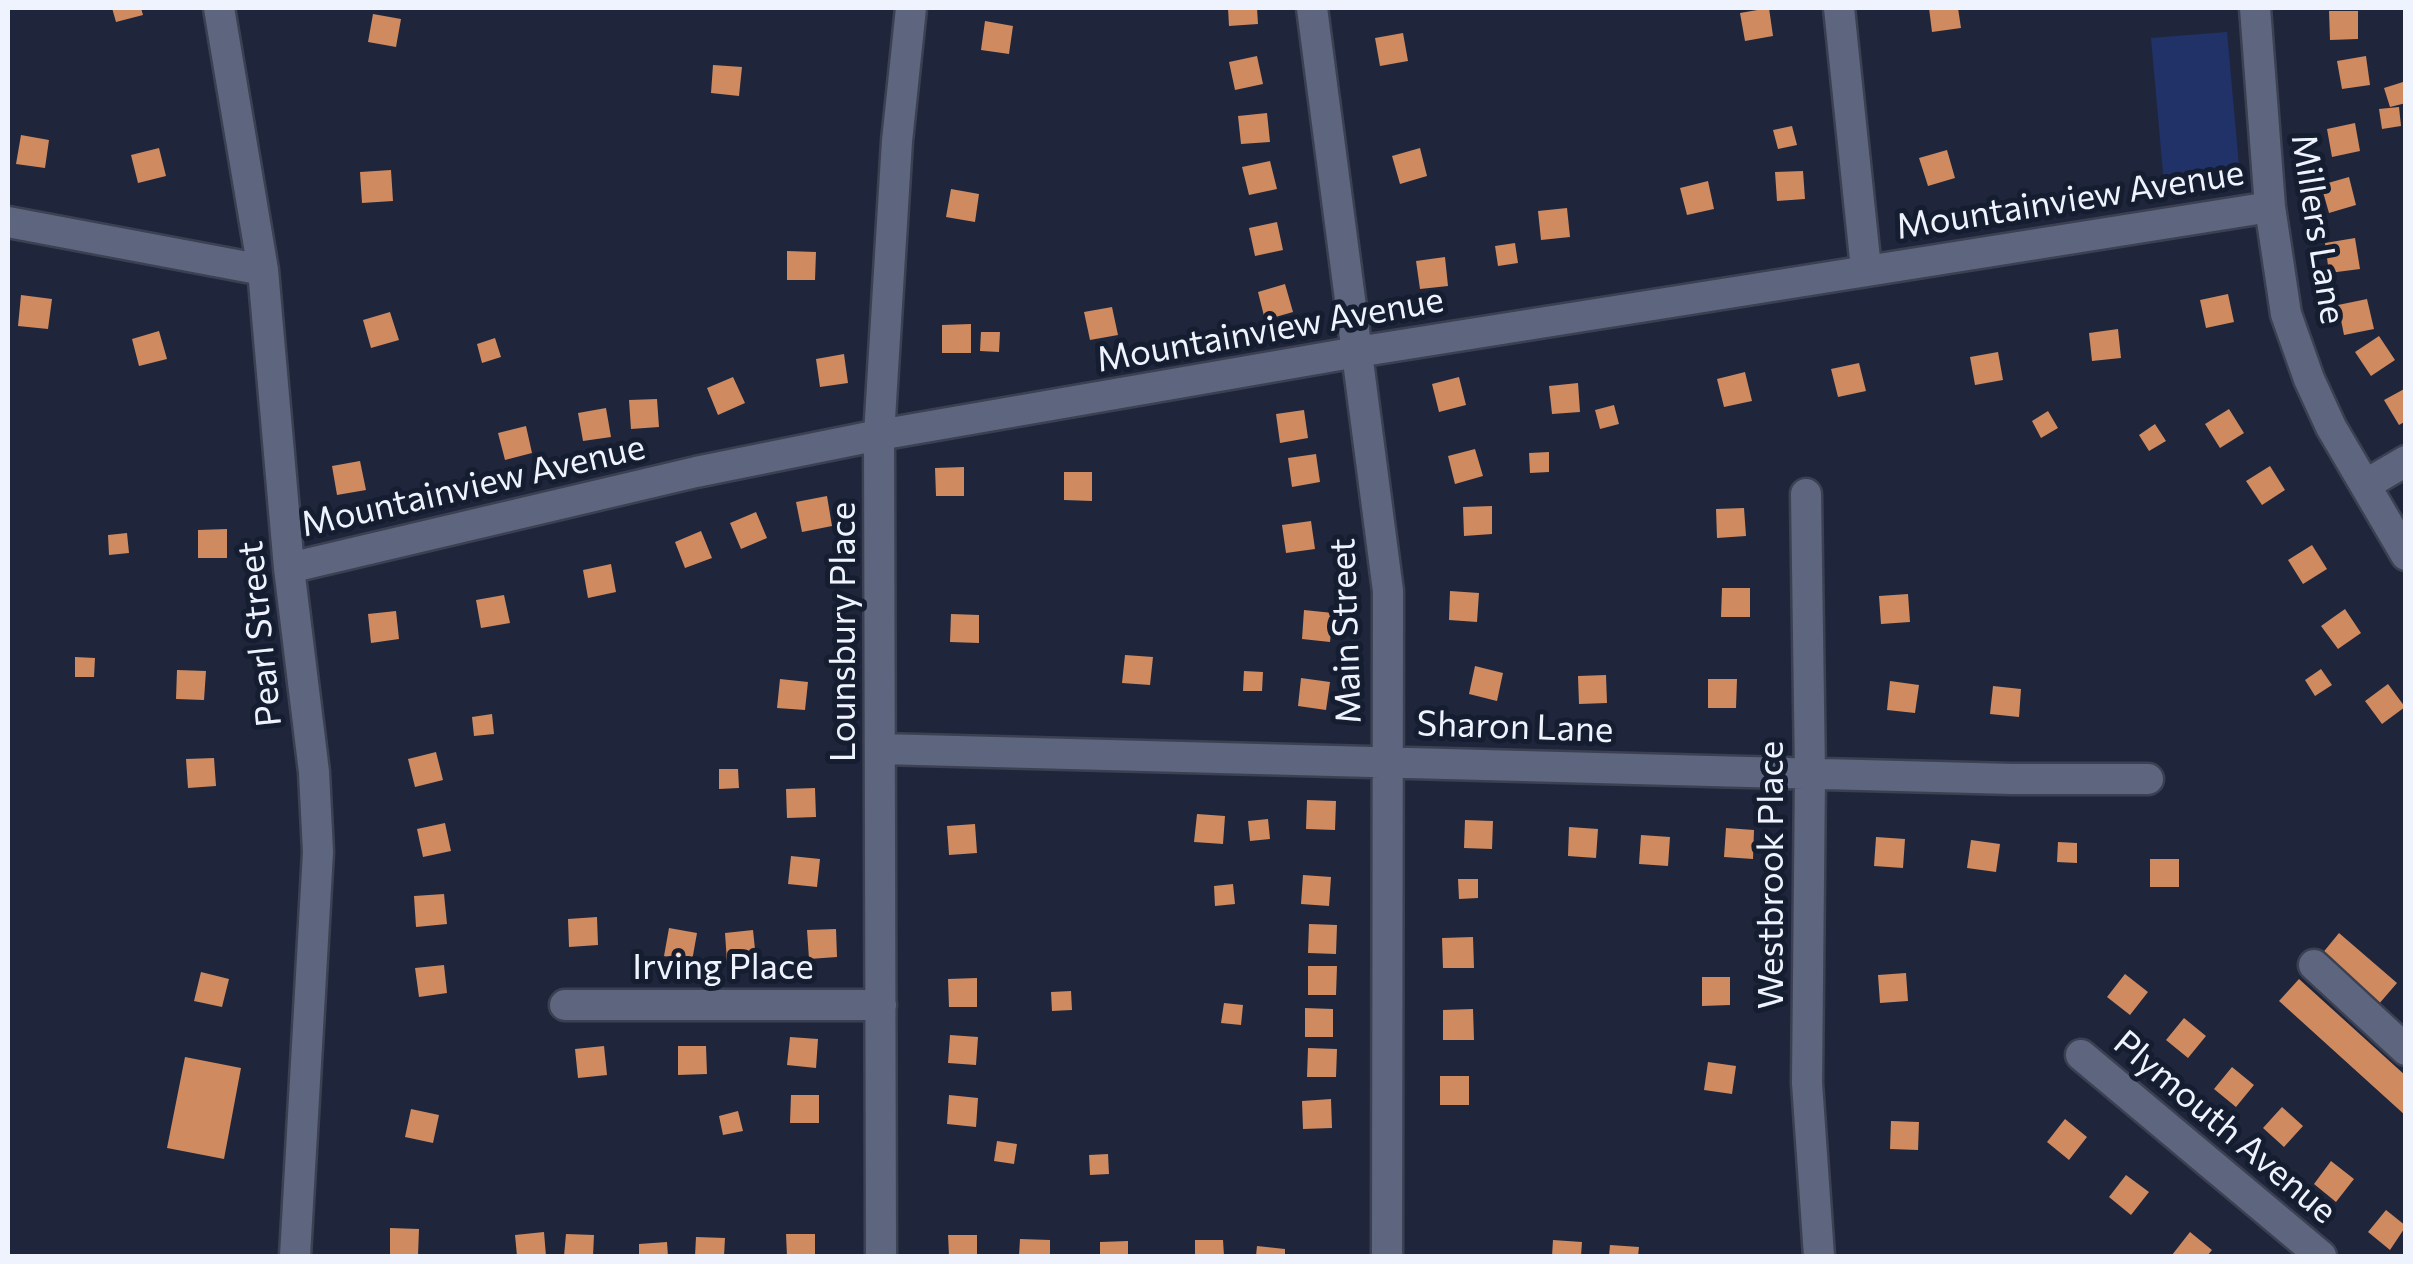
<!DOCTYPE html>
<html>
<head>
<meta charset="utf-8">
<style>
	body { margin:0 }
	#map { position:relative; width:2413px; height:1264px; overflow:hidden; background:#1f263b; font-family:Commissioner,sans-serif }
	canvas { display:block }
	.frame { position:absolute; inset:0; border:10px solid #eef3fe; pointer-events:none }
</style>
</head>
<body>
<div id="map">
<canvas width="2413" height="1264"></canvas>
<div class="frame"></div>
</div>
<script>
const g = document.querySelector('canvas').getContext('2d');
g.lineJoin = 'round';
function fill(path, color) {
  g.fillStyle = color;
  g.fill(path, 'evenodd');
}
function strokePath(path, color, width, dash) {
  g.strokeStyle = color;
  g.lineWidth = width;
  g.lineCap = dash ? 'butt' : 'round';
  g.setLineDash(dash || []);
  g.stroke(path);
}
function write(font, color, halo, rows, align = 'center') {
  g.font = font + ' Commissioner,sans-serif';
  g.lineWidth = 10;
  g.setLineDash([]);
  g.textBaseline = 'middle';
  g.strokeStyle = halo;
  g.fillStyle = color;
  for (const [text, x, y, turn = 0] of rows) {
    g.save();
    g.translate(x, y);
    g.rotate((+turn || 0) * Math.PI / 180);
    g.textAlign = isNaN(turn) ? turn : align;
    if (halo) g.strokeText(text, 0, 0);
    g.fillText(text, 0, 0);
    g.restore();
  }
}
const green = new Path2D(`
	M2227,32L2240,177L2164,184L2151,38Z`);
const building = new Path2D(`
	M112,8H141L143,15L116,22Z
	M1228,8H1257L1258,24L1229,26Z
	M1769,8L1773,36L1745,41L1740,13Z
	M1929,8H1958L1961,28L1932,32Z
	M2329,11H2358V39L2330,40Z
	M373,14L401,19L396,47L368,42Z
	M985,21L1013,26L1009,54L981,50Z
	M1403,33L1408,61L1380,66L1375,38Z
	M1257,56L1263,84L1235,90L1229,62Z
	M2366,56L2370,85L2342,89L2337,61Z
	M713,65L742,67L739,96L711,93Z
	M2403,82L2406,103L2390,107L2384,88Z
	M2399,107L2401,126L2382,129L2379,109Z
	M1267,113L1270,142L1241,144L1238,116Z
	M2355,123L2360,151L2332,157L2327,129Z
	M1792,126L1797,145L1778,149L1773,130Z
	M21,135L49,140L45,168L16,164Z
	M159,148L166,176L138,183L131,155Z
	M1420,148L1427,176L1400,184L1392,156Z
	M1947,150L1955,178L1928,186L1919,158Z
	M1270,161L1277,189L1249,195L1242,167Z
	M391,170L393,201L362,203L360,172Z
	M1803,171L1805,199L1777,201L1775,172Z
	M2349,177L2356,205L2329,213L2321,185Z
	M1708,181L1714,209L1687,215L1680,188Z
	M951,189L979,194L975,222L946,217Z
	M1567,208L1570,237L1541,240L1538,211Z
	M1277,222L1283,250L1255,256L1249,228Z
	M2355,238L2360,269L2329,273L2325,243Z
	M1515,243L1518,263L1498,266L1495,246Z
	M787,251L816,252L815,280H787Z
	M1445,257L1448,286L1420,289L1416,261Z
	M1285,284L1293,312L1265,320L1258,292Z
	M2228,294L2234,322L2206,328L2200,300Z
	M21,295L52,299L48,329L18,326Z
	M2367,299L2374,329L2344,335L2338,305Z
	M1112,307L1118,335L1090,340L1084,312Z
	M390,312L399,340L371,348L363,320Z
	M971,324V353H942V325Z
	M2118,329L2121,358L2092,361L2089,333Z
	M159,331L167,359L139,366L132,339Z
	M981,332H1000L999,352L980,351Z
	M2379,336L2395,360L2371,376L2355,352Z
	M495,338L501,357L482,363L477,344Z
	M1998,352L2003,380L1975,385L1970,357Z
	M844,354L848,383L820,387L816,359Z
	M1859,363L1866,391L1838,397L1831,369Z
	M1745,372L1752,401L1724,407L1717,379Z
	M733,377L745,403L718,415L707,388Z
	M1459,377L1466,405L1439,412L1432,384Z
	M1578,383L1580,412L1552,414L1549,386Z
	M2406,388V421L2399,425L2384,400Z
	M657,399L659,427L631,429L629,400Z
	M1614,405L1619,424L1600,429L1595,410Z
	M606,408L611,437L583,441L578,413Z
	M2229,409L2244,433L2220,448L2205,424Z
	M1304,410L1308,438L1280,443L1276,414Z
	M2048,411L2058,428L2041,438L2032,421Z
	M2155,424L2166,441L2149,451L2139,435Z
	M526,426L532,453L505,460L498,433Z
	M1475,449L1483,476L1455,484L1448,456Z
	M1549,452V472L1530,473L1529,453Z
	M1316,454L1320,482L1292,487L1288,458Z
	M360,461L366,490L337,495L332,466Z
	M2270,466L2285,490L2262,505L2246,481Z
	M964,467V496H936L935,468Z
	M1064,472H1092V501L1064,500Z
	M827,496L832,526L802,532L796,502Z
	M1492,506V534L1464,536L1463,507Z
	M1744,508L1746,536L1717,538L1716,509Z
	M756,512L767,538L741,549L730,523Z
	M1311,521L1315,549L1286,553L1282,525Z
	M227,529V558H198V530Z
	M701,531L712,558L685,568L675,542Z
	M127,533L129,553L109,555L108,535Z
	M2312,545L2327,569L2303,584L2288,560Z
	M611,564L616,592L588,598L583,570Z
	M1722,588H1750V617H1721Z
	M1450,591L1479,593L1477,622L1449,620Z
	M1908,594L1910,622L1881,624L1879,596Z
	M504,595L510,623L481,628L476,600Z
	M2345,609L2361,633L2338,649L2321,626Z
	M1304,610L1333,613L1330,642L1302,639Z
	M396,611L399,639L371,643L368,614Z
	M951,614L979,615V643L950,642Z
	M1125,655L1153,657L1150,685L1122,683Z
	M75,657L95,658L94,677H75Z
	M1475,666L1503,673L1497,701L1469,694Z
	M2321,669L2332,685L2315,696L2305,680Z
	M177,670L206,671L204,700L176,699Z
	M1244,671L1263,672L1262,691H1243Z
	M1606,675L1607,703L1579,704L1578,676Z
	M1301,678L1330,682L1326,710L1298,706Z
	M780,679L808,682L805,710L777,708Z
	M1708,679H1737L1736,708H1708Z
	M1890,681L1919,685L1915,713L1887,710Z
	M2388,684L2405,707L2382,724L2365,701Z
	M1993,686L2021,689L2019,717L1990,714Z
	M492,714L494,734L474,736L472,717Z
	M436,752L443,780L415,787L408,759Z
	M214,758L216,786L188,788L186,759Z
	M719,769H738L739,788L719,789Z
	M815,788L816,817L787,818L786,789Z
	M1307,800L1336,801L1335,830L1306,829Z
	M1197,814L1225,816L1223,844L1194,842Z
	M1268,819L1270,839L1250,841L1248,821Z
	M1465,820L1493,821L1492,849L1464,848Z
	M445,823L451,851L423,857L417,829Z
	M975,824L977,853L949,855L947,826Z
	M1569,827L1598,829L1596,858L1568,856Z
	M1726,828L1754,830L1753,859L1724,857Z
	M1641,835L1670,837L1668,866L1639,864Z
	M1876,837L1905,839L1903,868L1874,866Z
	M1971,840L2000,844L1996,872L1967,868Z
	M2058,842L2077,843V863L2057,862Z
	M791,856L820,859L817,887L788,884Z
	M2150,859H2179V887H2150Z
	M1303,875L1331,877L1329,906L1301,904Z
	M1458,879H1478V898L1459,899Z
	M1233,884L1235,904L1215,906L1214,886Z
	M444,894L447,924L416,927L414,896Z
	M597,917L598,945L569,947L568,919Z
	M1309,924L1337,925L1336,954L1308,953Z
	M669,928L697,933L692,961L664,956Z
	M836,929L837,957L809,959L807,930Z
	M753,930L756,959L727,962L725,933Z
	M2339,933L2397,983L2378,1005L2321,955Z
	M1473,937L1474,968H1443L1442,938Z
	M444,965L447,993L419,997L415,968Z
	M1308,966H1337L1336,995H1308Z
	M201,972L229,979L222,1007L194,1001Z
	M1906,973L1908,1001L1880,1003L1878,975Z
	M2125,974L2148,992L2130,1015L2107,997Z
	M1702,977H1730V1005L1702,1006Z
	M977,978V1007H949L948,979Z
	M2299,979L2406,1076V1116L2279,1001Z
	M1071,991L1072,1010L1052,1011L1051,992Z
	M1224,1003L1243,1005L1241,1025L1221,1023Z
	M1305,1008L1333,1009V1037H1305Z
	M1473,1009L1474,1040H1443V1010Z
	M2184,1018L2206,1036L2188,1058L2166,1040Z
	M950,1035L978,1037L976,1065L948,1063Z
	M790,1037L818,1039L816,1068L787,1065Z
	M604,1046L607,1075L578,1078L575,1049Z
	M678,1046H706L707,1074L678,1075Z
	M1308,1048L1337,1049L1336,1077H1307Z
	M185,1057L241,1068L224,1159L167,1148Z
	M1708,1062L1736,1066L1732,1094L1704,1090Z
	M2232,1067L2254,1085L2236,1107L2214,1089Z
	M1440,1076H1469V1105H1440Z
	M791,1095H819V1123H790Z
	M949,1095L978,1098L976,1127L947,1124Z
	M1331,1099L1332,1128L1303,1129L1302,1101Z
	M2282,1107L2303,1126L2284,1147L2263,1128Z
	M411,1109L439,1115L433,1143L405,1137Z
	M738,1111L743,1131L723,1135L719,1116Z
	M2065,1119L2087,1137L2069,1160L2047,1142Z
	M1891,1121L1919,1122L1918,1150L1890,1149Z
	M997,1141L1017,1144L1014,1164L994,1161Z
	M1108,1154L1109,1174L1090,1175L1089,1155Z
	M2331,1161L2354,1179L2336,1202L2314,1184Z
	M2126,1175L2149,1192L2131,1215L2109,1197Z
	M2386,1210L2406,1226L2390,1250L2368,1232Z
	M390,1228L419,1229L418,1256H390Z
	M544,1232L546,1256H517L515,1235Z
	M2190,1232L2212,1250L2207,1256L2172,1255Z
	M566,1234L594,1235L593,1256H564Z
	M786,1234H815V1256H787Z
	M948,1235H977V1256H949Z
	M696,1237L725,1238L724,1256H695Z
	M1020,1239L1050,1240V1256H1019Z
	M1195,1240H1223L1224,1256H1195Z
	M1553,1240L1582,1242L1581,1256H1552Z
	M1128,1241V1256H1100V1242Z
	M667,1242L668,1256H639V1244Z
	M1610,1245L1639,1247L1638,1256H1609Z
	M1257,1246L1285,1249V1256H1256Z`);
const minor = new Path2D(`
	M219,8L263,270L289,568L314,772L318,852L295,1256
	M1312,8L1388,591L1387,1256
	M1839,8L1866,269
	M2255,8L2270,207L2286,314L2309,379L2331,427L2406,555
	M8,222L263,270
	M2365,485L2406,461
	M1806,494L1810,774L1807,1083L1819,1256
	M289,568L696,472L879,435L1357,352L2270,207
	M881,749L2012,779H2148
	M2314,965L2406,1050
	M565,1005H881
	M2081,1055L2321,1256
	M881,1256L879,435L897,141L911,8`);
const streetNames = [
	["Mountainview Avenue",2070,200,-9],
	["Millers Lane",2318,229,81],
	["Mountainview Avenue",1270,330,-10],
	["Mountainview Avenue",473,486,-13],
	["Main Street",1346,631,-92],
	["Lounsbury Place",843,632,-90],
	["Pearl Street",260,634,-96],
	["Sharon Lane",1515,727,2],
	["Westbrook Place",1771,875,-90],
	["Irving Place",723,967],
	["Plymouth Avenue",2225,1127,40]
];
fill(green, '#213268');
fill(building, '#cf8a60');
strokePath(minor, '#3b4152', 35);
strokePath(minor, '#5d667e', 30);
write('35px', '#eef3fe', '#151d30', streetNames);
</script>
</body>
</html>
